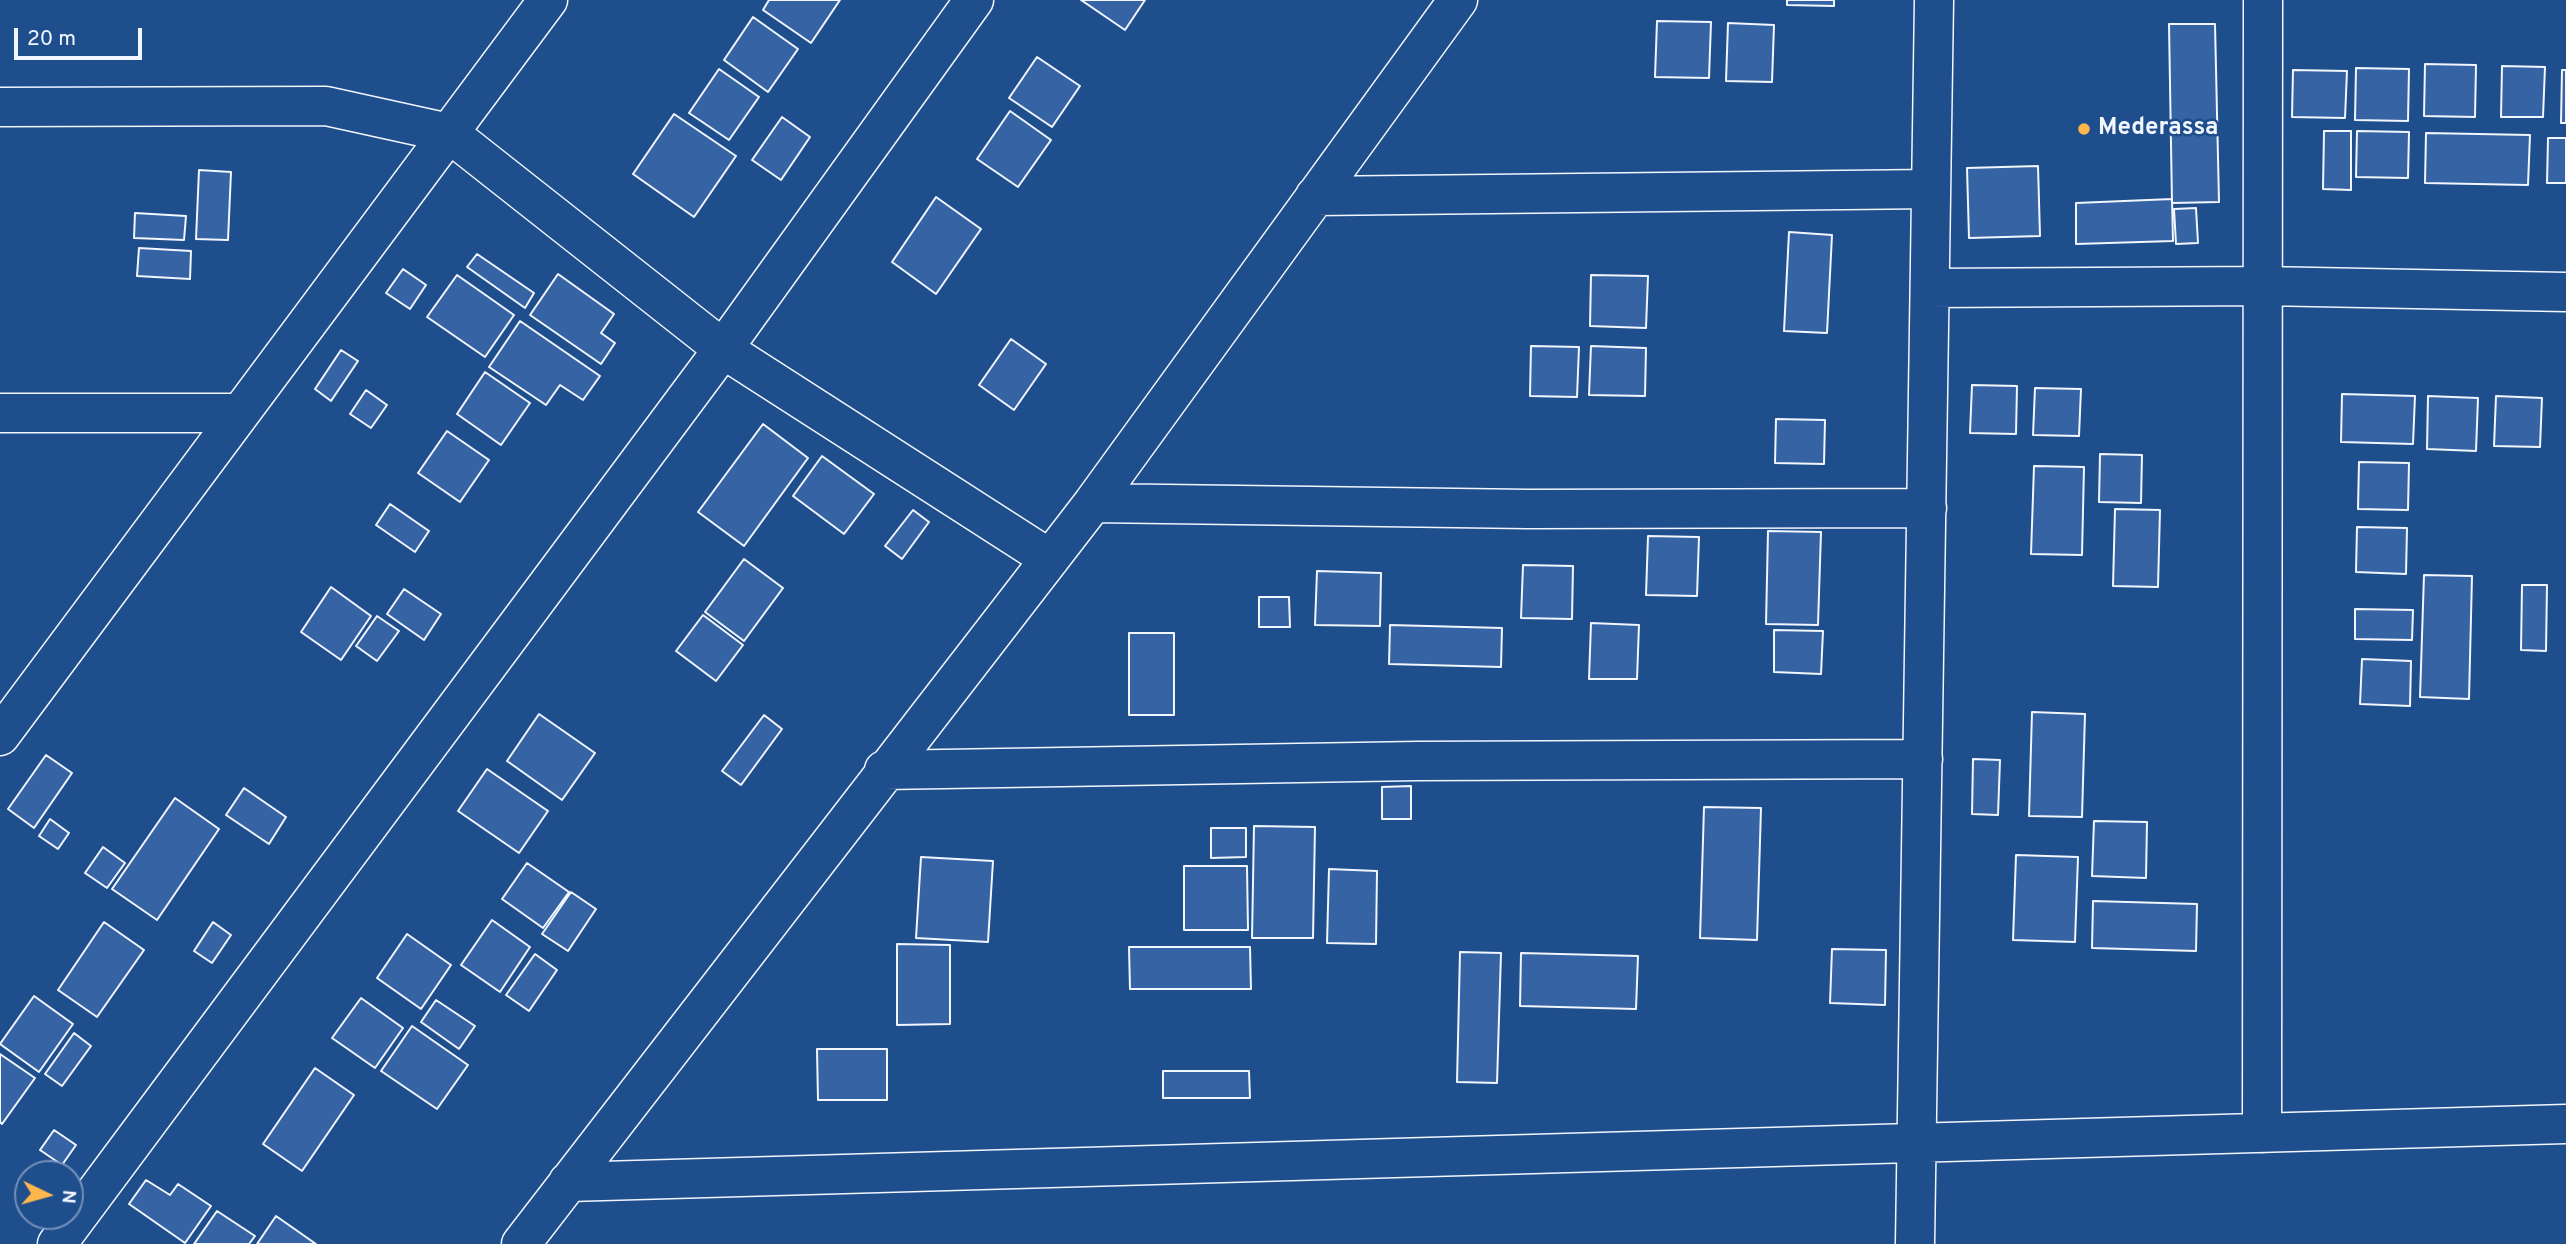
<!DOCTYPE html>
<html>
<head>
<meta charset="utf-8">
<style>
	body { margin:0 }
	#map { position:relative; width:2566px; height:1244px; overflow:hidden; background:#1f4e8c; font-family:Overpass,sans-serif }
	canvas { display:block }
	.north { position:absolute; left:14px; top:1160px; width:70px; height:70px; box-sizing:border-box; background:#1f4e8c; border:2px solid #7391ba; border-radius:50%; rotate:95deg; font-size:19px; font-weight:700; line-height:28px; text-align:center; color:#f2f6ff }
	.north::after { content:''; display:block; margin:auto; width:24px; height:32px; background:#ffb74d; clip-path:polygon(50% 0,100% 100%,50% 72%,0 100%) }
	.scale { position:absolute; left:14px; top:28px; width:128px; height:32px; box-sizing:border-box; border:4px solid #f2f6ff; border-top:0; padding-left:9px; font-size:21px; line-height:24px; white-space:nowrap; color:#f2f6ff; -webkit-text-stroke:5px #1f4e8c; paint-order:stroke }
</style>
</head>
<body>
<div id="map">
<canvas width="2566" height="1244"></canvas>
<div class="north">N</div>
<div class="scale">20 m</div>
</div>
<script>
const g = document.querySelector('canvas').getContext('2d');
g.lineJoin = 'round';
function fill(path, color) {
  g.fillStyle = color;
  g.fill(path, 'evenodd');
}
function strokePath(path, color, width, dash) {
  g.strokeStyle = color;
  g.lineWidth = width;
  g.lineCap = dash ? 'butt' : 'round';
  g.setLineDash(dash || []);
  g.stroke(path);
}
function write(font, color, halo, rows, align = 'center') {
  g.font = font + ' Overpass,sans-serif';
  g.lineWidth = 5;
  g.setLineDash([]);
  g.textBaseline = 'middle';
  g.strokeStyle = halo;
  g.fillStyle = color;
  for (const [text, x, y, turn = 0] of rows) {
    g.save();
    g.translate(x, y);
    g.rotate((+turn || 0) * Math.PI / 180);
    g.textAlign = isNaN(turn) ? turn : align;
    if (halo) g.strokeText(text, 0, 0);
    g.fillText(text, 0, 0);
    g.restore();
  }
}
const building = new Path2D(`
	M769,0H840L811,43L763,10Z
	M1081,0H1145L1125,30Z
	M1787,0H1834V6L1787,5Z
	M753,17L798,49L768,92L724,60Z
	M1657,21L1711,22L1709,78L1655,77Z
	M1728,23L1774,25L1772,82L1726,81Z
	M2169,24H2215L2219,202L2172,203Z
	M1037,57L1080,86L1052,127L1009,98Z
	M2425,64L2476,65L2475,117L2424,116Z
	M2502,66L2545,67L2543,117H2501Z
	M2356,68L2409,69L2408,121L2355,120Z
	M719,69L759,97L729,140L689,113Z
	M2293,70L2347,71L2345,118L2292,117Z
	M2562,70H2566V123H2561Z
	M1010,111L1051,140L1018,187L977,159Z
	M674,114L736,156L694,217L633,174Z
	M782,117L810,137L781,180L752,160Z
	M2324,131H2351V190L2323,189Z
	M2357,131L2409,132L2408,178L2356,177Z
	M2426,133L2530,135L2528,185L2425,183Z
	M2548,138H2566V183H2547Z
	M2038,166L2040,236L1969,238L1967,168Z
	M199,170L231,172L228,240L196,239Z
	M936,197L981,229L936,294L892,262Z
	M2172,199L2173,241L2076,244V203Z
	M2196,208L2198,243L2176,244L2174,209Z
	M135,213L186,216L184,240L134,238Z
	M1789,232L1832,235L1827,333L1784,331Z
	M139,248L191,251L190,279L137,276Z
	M477,254L534,293L525,308L467,267Z
	M403,269L426,285L410,309L386,293Z
	M558,274L614,314L601,333L615,343L601,364L530,315Z
	M457,275L514,315L485,357L427,317Z
	M1591,275L1648,276L1646,328L1590,326Z
	M520,321L600,376L583,400L560,385L546,405L489,367Z
	M1011,339L1046,364L1014,410L979,385Z
	M1531,346L1579,347L1577,397L1530,396Z
	M1591,346L1646,348L1645,396L1589,395Z
	M341,350L358,361L331,401L315,389Z
	M485,372L530,403L501,445L457,414Z
	M1972,385L2017,386L2016,434L1970,433Z
	M2035,388L2081,389L2079,436L2033,435Z
	M366,390L387,405L371,428L350,414Z
	M2342,394L2415,396L2413,444L2341,442Z
	M2428,396L2478,398L2476,451L2427,449Z
	M2496,396L2542,398L2540,447L2494,446Z
	M1776,419L1825,420L1824,464L1775,463Z
	M763,424L808,458L744,546L698,512Z
	M447,431L489,460L460,502L418,473Z
	M2100,454L2142,455L2141,503L2099,502Z
	M822,456L874,494L844,534L793,496Z
	M2359,462L2409,463L2408,510L2358,509Z
	M2034,466L2084,467L2082,555L2031,554Z
	M390,504L429,531L415,552L376,525Z
	M2115,509L2160,510L2158,587L2113,586Z
	M913,510L929,522L902,559L885,546Z
	M2357,527L2407,528L2406,574L2356,572Z
	M1768,531L1821,532L1818,625L1766,624Z
	M1648,536L1699,537L1697,596L1646,595Z
	M744,559L783,588L744,641L705,612Z
	M1523,565L1573,566L1572,619L1521,618Z
	M1317,571L1381,573L1380,626L1315,625Z
	M2424,575L2472,576L2469,699L2420,697Z
	M2522,585H2547L2546,651L2521,650Z
	M331,587L371,616L341,660L301,632Z
	M404,589L441,614L424,640L387,614Z
	M1259,597H1289L1290,627H1259Z
	M2355,609L2413,610L2412,640L2355,639Z
	M703,615L743,645L716,681L676,651Z
	M377,616L399,631L377,661L356,646Z
	M1591,623L1639,625L1637,679H1589Z
	M1390,625L1502,628L1501,667L1389,664Z
	M1774,630L1823,631L1821,674L1774,672Z
	M1129,633H1174V715H1129Z
	M2362,659L2411,661L2410,706L2360,704Z
	M2032,712L2085,714L2082,817L2029,816Z
	M539,714L595,753L562,800L507,761Z
	M764,715L782,729L741,785L722,771Z
	M46,755L72,773L34,828L8,809Z
	M1973,759L2000,760L1998,815L1972,814Z
	M487,769L548,811L519,853L458,811Z
	M1411,786V819H1382V787Z
	M244,788L286,817L269,844L226,815Z
	M175,798L219,829L157,920L112,889Z
	M1704,807L1761,808L1757,940L1700,938Z
	M50,819L69,833L58,849L39,836Z
	M2094,821L2147,822L2146,878L2092,876Z
	M1254,826L1315,827L1313,938H1252Z
	M1211,828H1246V857L1211,858Z
	M103,847L125,863L107,888L85,873Z
	M2016,855L2078,857L2075,942L2013,940Z
	M921,857L993,861L988,942L916,938Z
	M527,863L569,892L543,928L502,899Z
	M1184,866H1247L1248,930H1184Z
	M1329,869L1377,871L1376,944L1327,943Z
	M571,892L596,909L568,951L542,934Z
	M2093,901L2197,904L2196,951L2092,948Z
	M492,920L530,947L500,992L461,965Z
	M104,922L144,950L97,1017L58,990Z
	M213,922L231,935L212,963L194,951Z
	M407,934L451,965L421,1009L377,978Z
	M897,944L950,945V1024L897,1025Z
	M1129,947H1250L1251,989H1130Z
	M1832,949L1886,950L1885,1005L1830,1003Z
	M1460,952L1501,953L1497,1083L1457,1082Z
	M1521,953L1638,956L1636,1009L1520,1006Z
	M535,954L557,970L529,1011L506,995Z
	M34,996L73,1024L39,1072L0,1044Z
	M361,998L403,1028L375,1068L332,1038Z
	M436,1000L475,1026L459,1049L421,1022Z
	M412,1026L468,1065L437,1109L381,1071Z
	M74,1033L91,1046L62,1086L45,1074Z
	M817,1049H887V1100H818Z
	M0,1054L35,1078L2,1124L0,1122Z
	M315,1068L354,1095L302,1171L263,1144Z
	M1163,1071H1249L1250,1098H1163Z
	M54,1130L76,1145L62,1165L40,1150Z
	M146,1180L170,1195L178,1184L211,1206L185,1243L129,1204Z
	M217,1211L255,1236L249,1244H194Z
	M276,1216L316,1244H257Z`);
const minor = new Path2D(`
	M0,107L326,106L449,133L723,349L1050,559
	M1315,196L1931,189
	M1930,288L2263,286L2566,292
	M0,413H240
	M1093,503L1528,509L1927,508
	M0,736L548,0
	M884,770L1418,761L1923,759
	M2262,1133L2263,0
	M568,1182L2566,1124
	M57,1244L723,349L974,0
	M521,1244L1093,503L1458,0
	M1915,1244L1934,0`);
const markers = [
	[2084,129,7,"#ffb74d"]
];
const poiNames = [
	["Mederassa",2098,129]
];
fill(building, '#3563a3');
strokePath(building, '#f2f6ff', 2);
strokePath(minor, '#f2f6ff', 41);
strokePath(minor, '#1f4e8c', 38);
for (const [x, y, r, color] of markers) {
  const dot = new Path2D();
  dot.arc(x, y, r, 0, 2 * Math.PI);
  g.fillStyle = color;
  g.fill(dot);
  strokePath(dot, '#1f4e8c', 2.5);
}
write('bold 24px', '#f2f6ff', '#1f4e8c', poiNames, 'left');
</script>
</body>
</html>
